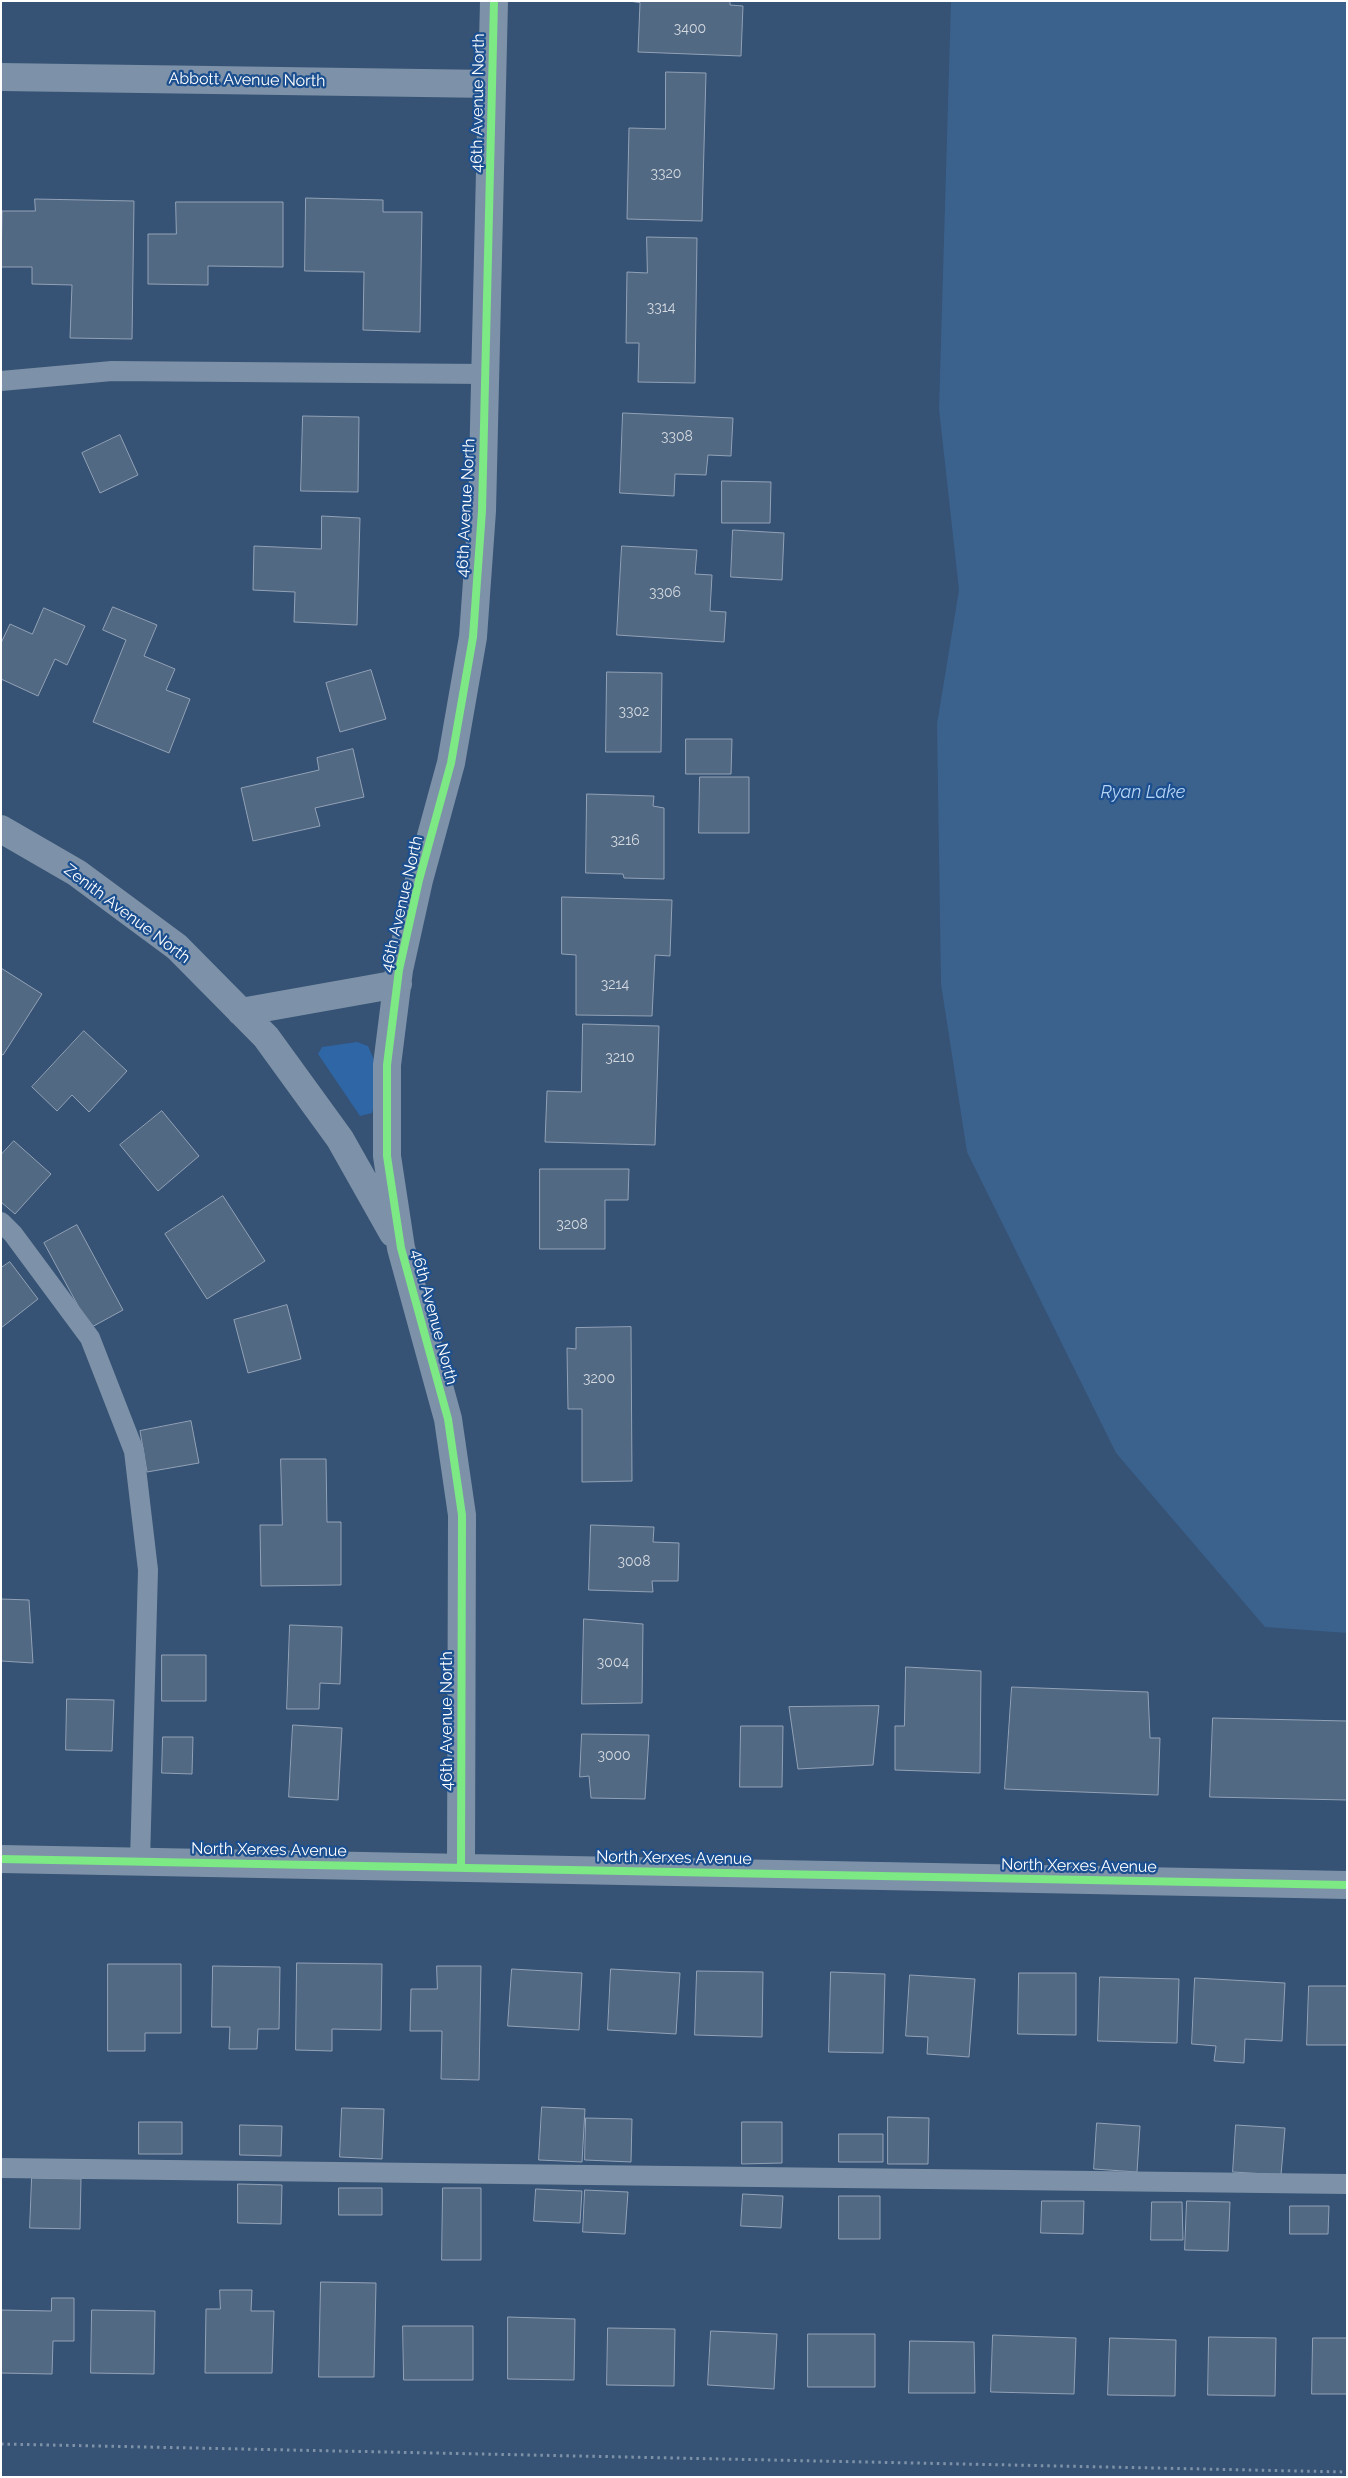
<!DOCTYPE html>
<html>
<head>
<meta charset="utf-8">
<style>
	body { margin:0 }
	#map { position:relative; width:1348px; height:2478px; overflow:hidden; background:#365274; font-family:Raleway,sans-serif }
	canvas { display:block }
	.frame { position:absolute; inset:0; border:2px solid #fff; pointer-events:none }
</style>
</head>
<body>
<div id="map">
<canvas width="1348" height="2478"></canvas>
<div class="frame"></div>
</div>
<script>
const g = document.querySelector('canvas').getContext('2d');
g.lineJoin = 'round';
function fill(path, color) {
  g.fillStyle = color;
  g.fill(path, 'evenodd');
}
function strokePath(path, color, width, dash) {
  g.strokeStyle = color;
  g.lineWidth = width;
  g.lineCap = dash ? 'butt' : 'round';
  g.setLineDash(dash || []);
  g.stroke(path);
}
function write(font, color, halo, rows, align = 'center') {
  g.font = font + ' Raleway,sans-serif';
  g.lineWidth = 4.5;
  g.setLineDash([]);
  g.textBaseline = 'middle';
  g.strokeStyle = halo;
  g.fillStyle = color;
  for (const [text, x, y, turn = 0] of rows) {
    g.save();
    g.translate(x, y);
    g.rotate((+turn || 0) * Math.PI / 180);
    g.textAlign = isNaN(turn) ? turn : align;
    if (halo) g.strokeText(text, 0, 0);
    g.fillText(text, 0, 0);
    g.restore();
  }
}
const green = new Path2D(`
	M357,1042L368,1046L374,1060L373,1109L372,1113L360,1116L318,1054L322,1047Z`);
const water = new Path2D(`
	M951,1H1347V1633L1265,1627L1116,1453L967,1152L941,984L937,724L959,590L939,409Z`);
const building = new Path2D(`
	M629,1H730V5L743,6L741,56L638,52L640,3Z
	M666,72L706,73L702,221L627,219L629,128L665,129Z
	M306,198L383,200V212H422L420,332L363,330L364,272L305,271Z
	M35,199L134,201L132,339L70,338L72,285L32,284V267H1L2,211H35Z
	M176,202H283V267L208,266V285L148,284V234H176Z
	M647,237L697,238L695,383L638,382L639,343H626L627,272L647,273Z
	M623,413L733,418L731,456L708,455L706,475L675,474L674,496L620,493Z
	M303,416L359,417L358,492L301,491Z
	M120,435L138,475L100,493L82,453Z
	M722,481L771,482L770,523H722Z
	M322,516L360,518L357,625L294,622L295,592L253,590L254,546L321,549Z
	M733,530L784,533L782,580L731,577Z
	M622,546L697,550L695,574L712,575L710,611L726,612L724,642L617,635Z
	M113,607L157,625L144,656L175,669L166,690L190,699L169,753L93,722L126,640L103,630Z
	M44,608L85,626L67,665L55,659L38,696L1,679V643L10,624L32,634Z
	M371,670L386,719L340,732L326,683Z
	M607,672L662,673L661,752H606Z
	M686,739H732L731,774H686Z
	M353,749L364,797L315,808L320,826L253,841L241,788L319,770L317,758Z
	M700,777H749V833H699Z
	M587,794L654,796L653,806L664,808V879L624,878L623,874L586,873Z
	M562,897L672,900L670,956L655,955L652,1016L576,1015V955L562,954Z
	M1,968L42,994L3,1055L1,1054Z
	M583,1024L659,1026L655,1145L545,1142L547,1091L581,1092Z
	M84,1031L127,1071L89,1112L72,1095L57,1111L32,1087Z
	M162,1111L199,1156L158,1191L120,1145Z
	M14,1141L51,1174L15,1214L1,1202V1155Z
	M540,1169H629L628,1200H605V1249H540Z
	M223,1196L265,1261L207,1299L165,1234Z
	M77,1225L123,1310L90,1328L44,1243Z
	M10,1262L38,1299L1,1328V1268Z
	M287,1305L301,1359L248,1373L234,1320Z
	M631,1327L632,1481L582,1482V1409H568L567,1348L576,1349V1328Z
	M191,1421L199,1463L147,1472L140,1431Z
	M281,1459H326L327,1522H341V1585L261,1586L260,1525H282Z
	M591,1525L654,1527L653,1542L679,1543L678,1581H652L653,1592L589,1590Z
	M1,1599L29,1600L33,1663L1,1661Z
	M584,1619L643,1624L642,1703L582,1704Z
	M290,1625L342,1627L340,1684L320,1683L319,1709H287Z
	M162,1655H206V1701H162Z
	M906,1667L981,1671L980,1773L895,1770V1726H904Z
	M1012,1687L1148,1692L1150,1738H1160L1158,1795L1005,1789Z
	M67,1699L114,1700L112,1751L66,1750Z
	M879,1706L873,1765L798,1769L789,1707Z
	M1213,1718L1347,1721V1800L1210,1797Z
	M293,1725L342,1728L338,1800L289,1797Z
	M741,1726H783L782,1787H740Z
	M582,1734L649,1735L645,1799L591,1798L589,1776L580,1777Z
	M163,1737H193L192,1774L162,1773Z
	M297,1963L382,1964L381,2030L332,2029V2051L296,2050Z
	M108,1964H181V2033H145V2051H108Z
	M213,1966L280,1967L279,2029H258L257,2049H229L230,2027H212Z
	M437,1966H481L479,2080L441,2079L442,2031H410L411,1989H437Z
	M512,1969L582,1973L579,2030L508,2026Z
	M611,1969L680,1973L676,2034L608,2030Z
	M697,1971L763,1972L762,2037L695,2035Z
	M831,1972L885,1974L883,2053L829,2052Z
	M1019,1973H1076V2035L1018,2034Z
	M910,1975L975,1979L969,2057L927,2054L928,2037L906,2036Z
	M1100,1977L1179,1979L1177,2043L1098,2041Z
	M1195,1978L1285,1983L1282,2041L1245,2039L1244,2063L1214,2061L1216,2046L1192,2044Z
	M1309,1986H1347V2045H1307Z
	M542,2107L585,2109L582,2162L539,2160Z
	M342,2108L384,2109L382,2159L340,2157Z
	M888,2117L929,2118L928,2164H888Z
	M586,2118L632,2119L631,2162L585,2160Z
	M139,2122H182V2154H139Z
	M742,2122H782V2163L742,2164Z
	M1097,2123L1140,2126L1137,2172L1094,2169Z
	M240,2125L282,2126L281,2156L240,2155Z
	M1236,2125L1285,2128L1281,2175L1233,2172Z
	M839,2134H883V2162H839Z
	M32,2178L81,2179L80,2229L30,2228Z
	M238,2184L282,2185L281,2224L238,2223Z
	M339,2188H382V2215H339Z
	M443,2188H481V2260H442Z
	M536,2189L582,2191L580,2223L534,2221Z
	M585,2190L628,2192L625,2234L583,2232Z
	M743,2194L783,2196L781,2228L741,2226Z
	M839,2196H880V2239H839Z
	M1042,2201H1084L1083,2234L1041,2233Z
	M1187,2201L1230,2202L1228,2251L1185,2250Z
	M1152,2202H1182L1183,2240H1151Z
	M1290,2206H1329L1328,2234H1290Z
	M321,2282L376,2283L374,2377H319Z
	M220,2290H252L251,2311H274L272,2373H205L206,2309H220Z
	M52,2298H74V2341H53L52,2374L1,2373V2310L51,2311Z
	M92,2310L155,2311L154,2374L91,2373Z
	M508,2317L575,2319L574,2380L508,2379Z
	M403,2326H473V2380H404Z
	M608,2328L675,2329L674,2386L607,2385Z
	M711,2331L777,2334L774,2389L708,2385Z
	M808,2334H875V2387H808Z
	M993,2335L1076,2338L1074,2394L991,2392Z
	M1209,2337L1276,2338L1275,2396L1208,2395Z
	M1110,2338L1176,2340L1175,2396L1108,2395Z
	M1313,2338H1347V2394H1312Z
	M910,2341L974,2342L975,2393H909Z`);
const path = new Path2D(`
	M1,2444L1347,2472`);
const service = new Path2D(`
	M1,381L112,371L485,374
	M1,1222L13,1234L90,1338L134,1451L148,1570L140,1861
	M1,2168L1347,2184`);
const minor = new Path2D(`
	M1,77L492,84
	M1,829L77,873L177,947L266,1037L340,1139L393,1233
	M241,1012L398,984
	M1,1859L1347,1885
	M461,1868L462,1515L448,1419L401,1248L387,1156V1065L399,970L419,880L451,763L473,637L482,511L494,1`);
const cycleway = new Path2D(`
	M1,1859L1347,1885
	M461,1868L462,1515L448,1419L401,1248L387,1156V1065L399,970L419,880L451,763L473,637L482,511L494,1`);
const numberNames = [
	["3400",690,29],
	["3320",666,174],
	["3314",661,308],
	["3308",677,437],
	["3306",665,593],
	["3302",634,712],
	["3216",625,841],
	["3214",615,985],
	["3210",620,1058],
	["3208",572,1225],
	["3200",599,1379],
	["3008",634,1562],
	["3004",613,1663],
	["3000",614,1756]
];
const streetNames = [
	["Abbott Avenue North",247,80,1],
	["46th Avenue North",478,103,-89],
	["46th Avenue North",466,508,-87],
	["46th Avenue North",402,904,-77],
	["Zenith Avenue North",127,914,37],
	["46th Avenue North",434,1317,75],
	["46th Avenue North",447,1721,-90],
	["North Xerxes Avenue",269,1850,1],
	["North Xerxes Avenue",674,1858,1],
	["North Xerxes Avenue",1079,1866,1]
];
const waterNames = [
	["Ryan Lake",1143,793]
];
fill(green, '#2f66a5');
fill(water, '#3b618d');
fill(building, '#526984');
strokePath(building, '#92a2b6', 1);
strokePath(path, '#7d92a8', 3, [2.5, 4]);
strokePath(service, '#7d92a8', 20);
strokePath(minor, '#7d92a8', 28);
strokePath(cycleway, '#7ce984', 8);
write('14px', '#d4dae0', null, numberNames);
write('16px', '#fff', '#1b4f8f', streetNames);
write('italic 18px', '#b5d3f5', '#1b4f8f', waterNames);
</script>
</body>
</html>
